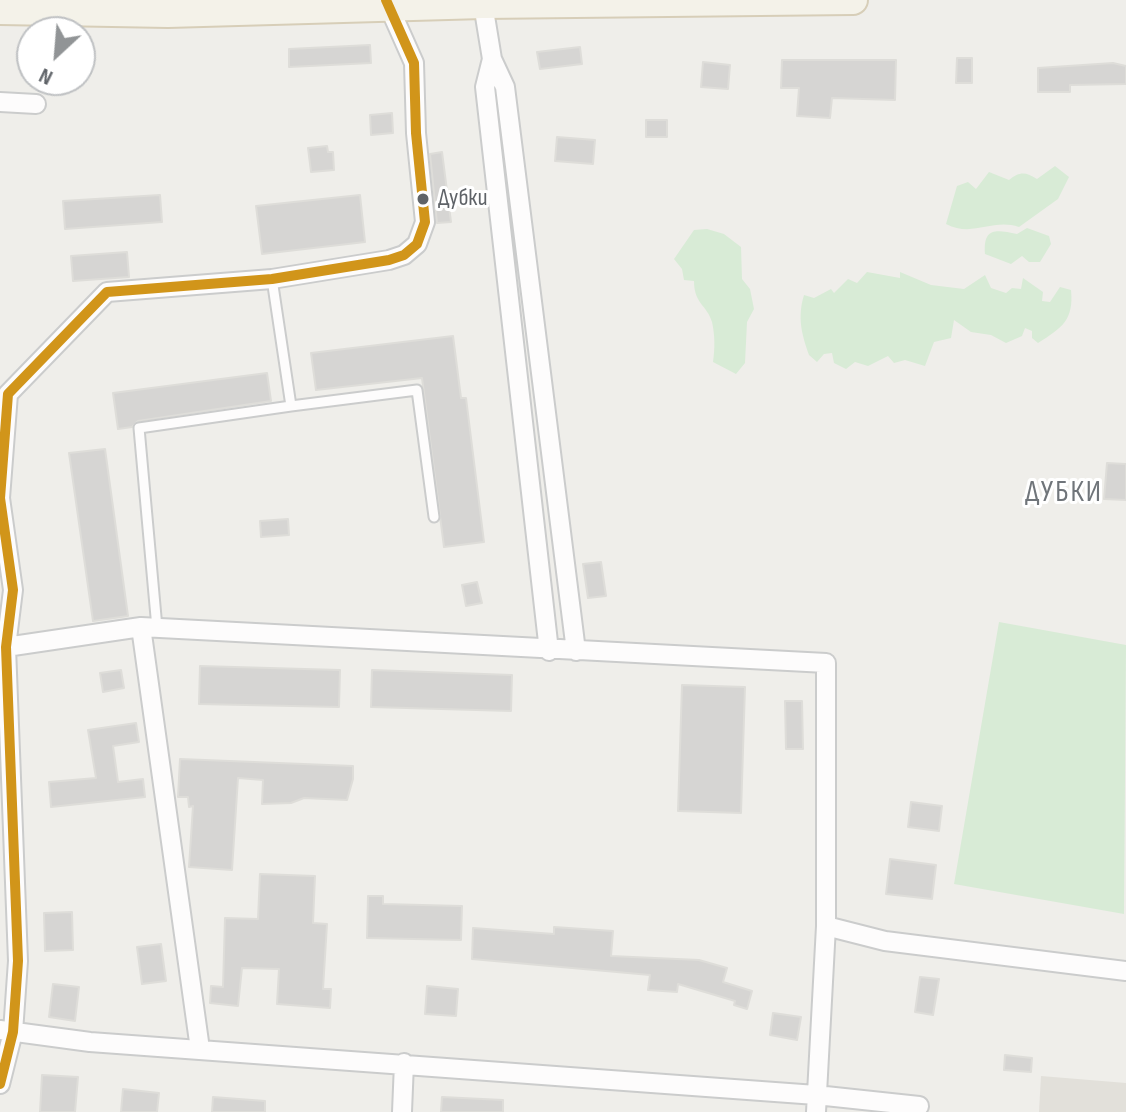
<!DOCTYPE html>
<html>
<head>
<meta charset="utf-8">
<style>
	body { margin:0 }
	#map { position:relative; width:1126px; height:1112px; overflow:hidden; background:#efeeea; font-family:"Sofia Sans Condensed",sans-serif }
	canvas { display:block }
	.north { position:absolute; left:16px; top:16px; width:80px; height:80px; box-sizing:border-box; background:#fff; border:2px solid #bfc1c3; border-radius:50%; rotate:206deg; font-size:22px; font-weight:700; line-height:32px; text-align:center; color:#5f6368 }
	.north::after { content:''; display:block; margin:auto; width:28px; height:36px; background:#919496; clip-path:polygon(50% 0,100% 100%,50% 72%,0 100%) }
</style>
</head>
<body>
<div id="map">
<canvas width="1126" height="1112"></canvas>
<div class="north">N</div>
</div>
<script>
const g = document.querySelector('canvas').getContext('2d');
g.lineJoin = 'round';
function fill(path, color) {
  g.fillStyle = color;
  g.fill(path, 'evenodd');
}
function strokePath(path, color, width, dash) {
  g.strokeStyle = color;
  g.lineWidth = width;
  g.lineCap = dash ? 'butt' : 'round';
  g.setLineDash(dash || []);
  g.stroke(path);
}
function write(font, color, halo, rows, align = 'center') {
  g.font = font + ' "Sofia Sans Condensed",sans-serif';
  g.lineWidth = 6;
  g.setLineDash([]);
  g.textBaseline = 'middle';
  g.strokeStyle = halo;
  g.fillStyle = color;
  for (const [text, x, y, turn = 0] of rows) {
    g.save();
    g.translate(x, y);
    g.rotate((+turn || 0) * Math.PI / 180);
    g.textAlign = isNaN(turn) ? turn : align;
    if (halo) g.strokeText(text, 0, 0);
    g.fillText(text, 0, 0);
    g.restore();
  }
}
const education = new Path2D(`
	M1041,1076L1126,1083V1112H1039Z`);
const green = new Path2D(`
	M1055,166L1069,177L1058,199L1019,227C992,218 973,238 946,224L957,186L968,182L976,189L989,172L1009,180C1020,171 1026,172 1037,179Z
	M1027,228L1049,236L1051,244L1040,262H1029L1022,256L1011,264L985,254C983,228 995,229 1017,234Z
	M707,229L724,234L741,247L742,279L750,289L754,309L747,322L745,363L736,374L713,362C715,349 715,335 712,322C707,305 694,304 694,281L684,280L682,269L674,259L694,230Z
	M867,272L900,278V272L931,285L964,289L985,275L991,288L1006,293L1012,288L1021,289L1023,278L1043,292L1042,301L1050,302L1060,287L1071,290C1074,320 1062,328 1038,343L1032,338V331L1025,328L1022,336L1006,343L991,335L971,332L954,320L951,338L934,342L925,366L905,360L894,363L888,356L868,366L855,362L846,369L834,363L832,353L824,354L817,362L809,355C802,335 797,318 804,295L814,298L831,289L834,293L848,279L857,283Z
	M999,622L1126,645L1124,914L954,884Z`);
const building = new Path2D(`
	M370,45L371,63L289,67V49Z
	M580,47L582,64L540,69L537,52Z
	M957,58H972V83H956Z
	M782,60H896L895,100L832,98L830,118L797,116L799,88H781Z
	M703,62L730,65L728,89L701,87Z
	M1113,63L1126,66V84L1070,85V92H1038V68Z
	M392,113L393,133L371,135L370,115Z
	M646,120H667V137H646Z
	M557,137L595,140L593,164L555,161Z
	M327,146L328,152H333L334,170L311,172L308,148Z
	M442,152L451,222L437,223L430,154Z
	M160,195L162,222L65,229L63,201Z
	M360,195L365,242L262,254L256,206Z
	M127,252L129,277L73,281L71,256Z
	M453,336L461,398H466L484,542L444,547L422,378L316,390L311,353Z
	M267,373L271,401L138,421L132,427L118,429L113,393Z
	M105,449L128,616L93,621L69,453Z
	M1107,463L1126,464V500L1104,499Z
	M288,519L289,535L261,537L260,521Z
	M601,562L606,596L588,598L583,564Z
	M477,582L482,603L466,606L462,585Z
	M200,666L340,670L339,707L199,704Z
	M121,670L124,688L103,692L100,673Z
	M372,670L512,675L511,711L371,707Z
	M682,685L745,687L741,813L678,811Z
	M785,701H802L803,749H786Z
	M136,723L139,742L113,746L118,782L143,779L145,797L51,807L49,782L96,778L88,730Z
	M180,759L353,766V779L347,800L304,798L291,803L262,804L263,780L238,778L232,870L189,867L193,806L189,807L188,797H178Z
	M911,802L942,806L939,831L908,827Z
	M890,859L936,865L932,899L886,894Z
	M260,874L315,876L313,923L327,924L323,989H331L330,1008L277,1004L279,969L242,968L238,1006L210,1003L211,986L223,987L225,918L258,919Z
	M368,896H383V904L462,906L461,940L367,938Z
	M72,912L73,950L45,951L44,913Z
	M554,927L613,931L611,956L699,960L727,968L723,982L752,991L747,1009L734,1005L735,1001L678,984L677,992L648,990L650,975L472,959L473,928L554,934Z
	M161,944L166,981L142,984L137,947Z
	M920,977L939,979L933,1015L915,1012Z
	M53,984L79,987L75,1021L49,1017Z
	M427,986L458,989L456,1016L425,1014Z
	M773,1013L801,1017L797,1040L770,1035Z
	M1005,1055L1032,1058L1031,1072L1004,1070Z
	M42,1075L78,1077L75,1112H40Z
	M123,1089L159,1093L157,1112H121Z
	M213,1097L265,1101V1112H212Z
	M442,1097L503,1100V1112H441Z`);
const service = new Path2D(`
	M291,406L417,390L434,517
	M157,628L139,428L291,406L272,279`);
const minor = new Path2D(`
	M483,4L492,59L505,87L576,651
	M492,59L485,87L549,651
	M0,102L36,104
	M141,627L200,1049
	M6,647L141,627L826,663V926L816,1112
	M826,926L885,941L1126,971
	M0,1030L90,1042L816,1095L919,1106
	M0,1084L13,1032L18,961L6,647L13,590L0,498L8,394L107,292L272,279L389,260L404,255L417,244L425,222L416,133L414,63L386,0
	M402,1112L404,1063`);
const primary = new Path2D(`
	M0,10L168,13L483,4L853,0`);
const bus1 = new Path2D(`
	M0,1084L13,1032L18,961L6,647L13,590L0,498L8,394L107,292L272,279L389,260L404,255L417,244L425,222L416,133L414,63L386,0`);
const markers = [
	[423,199,7,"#5f6368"]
];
const busNames = [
	["Дубки",438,199]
];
const quarterNames = [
	["ДУБКИ",1064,493]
];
fill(education, '#e2e0da');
fill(green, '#d8ebd6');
fill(building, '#d6d5d3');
strokePath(building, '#deddd9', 2);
strokePath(service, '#cbcccc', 13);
strokePath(minor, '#cbcccc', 22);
strokePath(primary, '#d7ceb8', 32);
strokePath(service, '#fdfcfc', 9);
strokePath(minor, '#fdfcfc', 18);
strokePath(primary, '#f4f2e9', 28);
strokePath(bus1, '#d1951a', 10);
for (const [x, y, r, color] of markers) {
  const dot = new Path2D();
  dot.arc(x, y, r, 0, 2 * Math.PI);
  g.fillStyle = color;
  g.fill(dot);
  strokePath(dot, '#fff', 3);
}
write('24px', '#5f6368', '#fff', busNames, 'left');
g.letterSpacing = '2px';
write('30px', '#70757a', '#fff', quarterNames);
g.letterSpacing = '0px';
</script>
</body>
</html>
